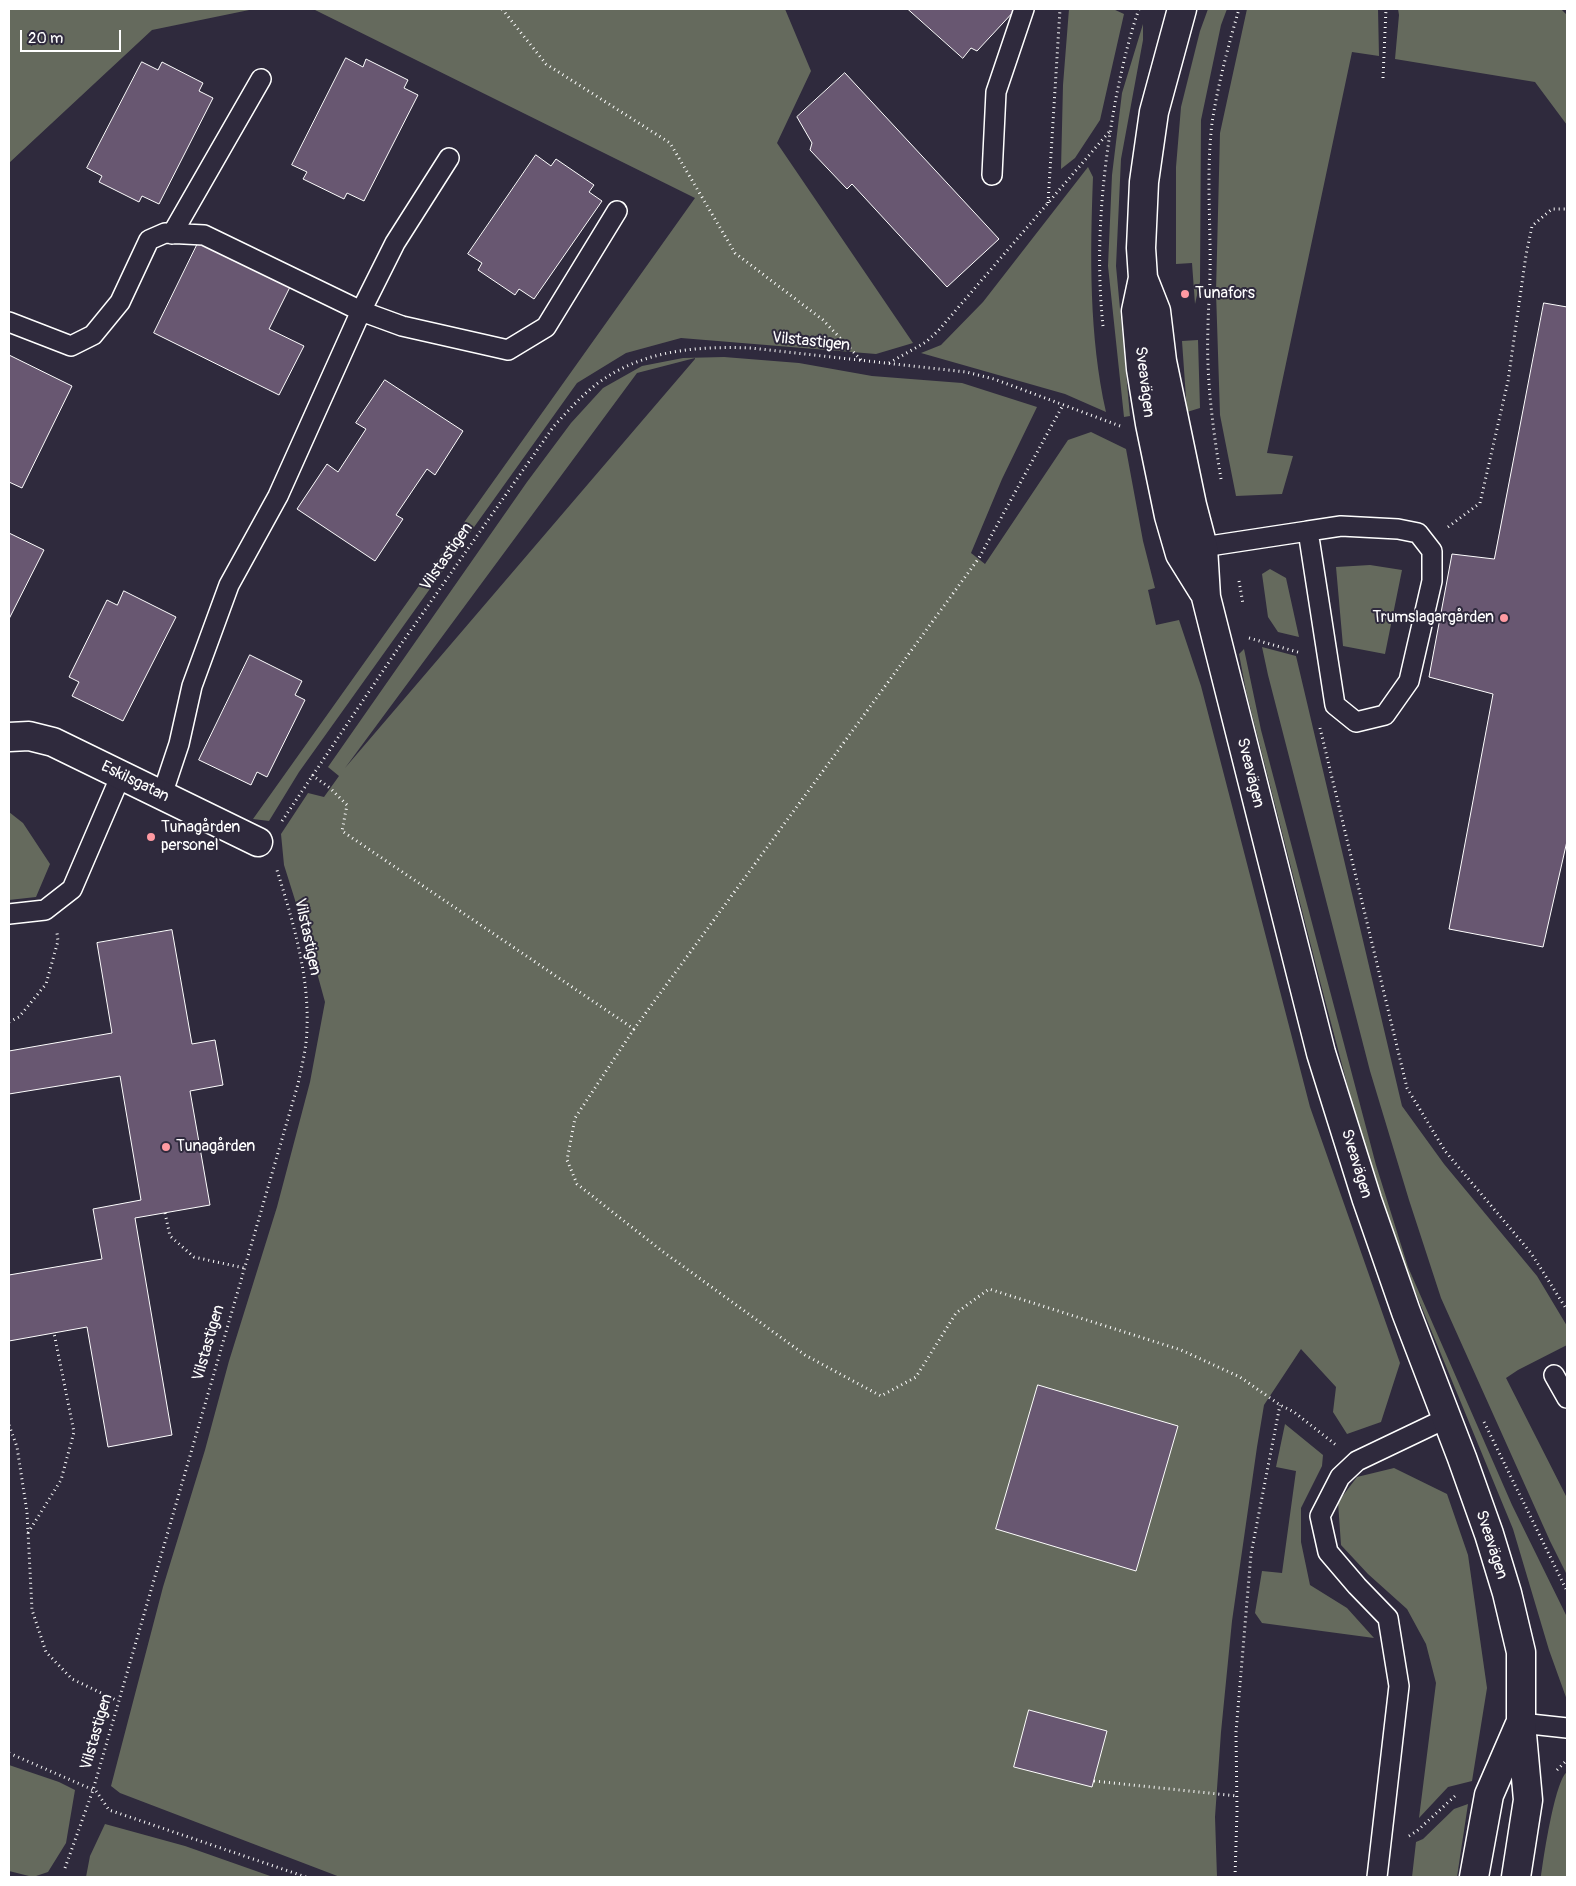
<!DOCTYPE html>
<html>
<head>
<meta charset="utf-8">
<style>
	body { margin:0 }
	#map { position:relative; width:1576px; height:1886px; overflow:hidden; background:#2f2a3d; font-family:Pangolin,sans-serif }
	canvas { display:block }
	.frame { position:absolute; inset:0; border:10px solid #fff; pointer-events:none }
	.scale { position:absolute; left:20px; top:30px; width:101px; height:22px; box-sizing:border-box; border:2px solid #fff; border-top:0; padding-left:6px; font-size:15px; line-height:18px; white-space:nowrap; color:#fff; -webkit-text-stroke:4px #2f2a3d; paint-order:stroke }
</style>
</head>
<body>
<div id="map">
<canvas width="1576" height="1886"></canvas>
<div class="frame"></div>
<div class="scale">20 m</div>
</div>
<script>
const g = document.querySelector('canvas').getContext('2d');
g.lineJoin = 'round';
function fill(path, color) {
  g.fillStyle = color;
  g.fill(path, 'evenodd');
}
function strokePath(path, color, width, dash) {
  g.strokeStyle = color;
  g.lineWidth = width;
  g.lineCap = dash ? 'butt' : 'round';
  g.setLineDash(dash || []);
  g.stroke(path);
}
function write(font, color, halo, rows, align = 'center') {
  g.font = font + ' Pangolin,sans-serif';
  g.lineWidth = 4;
  g.setLineDash([]);
  g.textBaseline = 'middle';
  g.strokeStyle = halo;
  g.fillStyle = color;
  for (const [text, x, y, turn = 0] of rows) {
    g.save();
    g.translate(x, y);
    g.rotate((+turn || 0) * Math.PI / 180);
    g.textAlign = isNaN(turn) ? turn : align;
    if (halo) g.strokeText(text, 0, 0);
    g.fillText(text, 0, 0);
    g.restore();
  }
}
const green = new Path2D(`
	M9,9H254L152,30L9,163Z
	M313,9H785L811,71L777,143L913,343L876,354L681,338L626,353L577,383L299,772L269,821L253,819L695,198Z
	M1069,9H1113L1124,14L1100,120L1075,158L1061,169L1063,85Z
	M1208,9H1227L1221,25L1201,120L1200,282L1195,304L1192,263L1176,264V167L1181,107L1200,31Z
	M1247,9H1378L1379,56L1352,52L1267,453L1293,456L1282,494L1236,496L1220,415L1216,292L1220,133Z
	M1398,9H1561L1567,15V125L1535,82L1395,59L1399,15Z
	M1143,24V40L1121,159L1116,266L1130,416L1124,417L1108,266L1112,175L1122,93Z
	M1088,167L1093,177C1090,255 1089,336 1106,412L1065,394L921,353L941,345L983,302Z
	M1198,340L1200,408L1187,412L1182,341Z
	M724,357L799,363L872,376L962,383L1037,407L1002,479L971,553L985,564L1068,440L1091,432L1126,449L1143,541L1155,588L1148,590L1156,625L1179,620L1201,686L1310,1107L1400,1363L1381,1422L1347,1434L1333,1412L1336,1387L1301,1349L1264,1405L1257,1447L1232,1621L1221,1732L1215,1817L1217,1877H340L120,1793L111,1786L163,1587L205,1450L229,1361L277,1207L310,1082L325,1002L311,951L284,865L281,834L308,793L324,797L339,776L328,767L527,482L571,423L603,388L642,366L683,358ZM695,358V359L345,768L637,373Z
	M1370,565L1402,570L1385,654L1343,646L1336,567Z
	M1270,569L1286,578L1299,637L1278,632L1268,617L1262,574Z
	M1262,647L1296,656L1402,1106L1444,1164L1537,1276L1567,1326V1345L1518,1370L1506,1378L1567,1498V1575L1550,1541L1441,1298L1409,1200L1370,1071L1268,675Z
	M1244,649L1261,730L1376,1165L1408,1267L1512,1505L1567,1617V1700L1549,1650L1513,1529L1401,1257L1360,1133L1321,985L1246,691L1239,654Z
	M9,812L23,823L50,864L36,897L9,900Z
	M1285,1424L1323,1455L1322,1466L1301,1508V1542L1310,1585L1347,1608L1374,1638L1262,1623L1255,1613L1262,1571L1282,1573L1296,1471L1276,1467Z
	M1394,1468L1447,1494L1468,1555L1487,1688L1472,1781L1448,1787L1419,1818L1436,1683L1426,1644L1407,1609L1368,1574L1341,1545L1338,1502L1357,1477Z
	M9,1765L59,1782L75,1790L66,1843L48,1872L33,1877L9,1871Z
	M1567,1772V1877H1541C1543,1860 1555,1780 1567,1772Z
	M1468,1804L1457,1877H1412L1416,1842L1423,1839L1454,1809Z
	M105,1824L185,1846L273,1877H86L90,1856Z`);
const building = new Path2D(`
	M908,9H1016L977,51L971,48L963,58Z
	M346,58L363,67L366,59L408,80L404,88L418,95L364,201L347,193L344,199L303,179L307,172L292,165Z
	M142,62L158,70L162,62L203,83L199,91L213,98L159,204L142,196L139,202L99,182L102,176L87,168Z
	M845,73L999,239L947,287L852,184L847,189L810,150L812,143L797,117Z
	M536,155L551,166L556,159L594,185L589,192L602,201L534,299L519,289L515,295L478,270L482,263L468,254Z
	M201,237L292,283L269,329L304,346L279,395L154,333Z
	M1544,303L1567,307V841L1543,947L1449,929L1493,694L1429,677L1452,554L1494,559Z
	M9,355L72,386L22,488L9,482Z
	M385,380L463,431L435,475L427,469L396,515L403,519L375,561L297,509L327,464L338,472L366,429L356,423Z
	M9,533L44,550L9,619Z
	M124,591L176,617L123,721L72,696L79,682L69,677L107,600L117,605Z
	M250,655L302,681L295,695L305,700L267,777L257,772L251,785L199,760Z
	M172,930L192,1044L215,1040L223,1085L190,1091L210,1205L135,1218L172,1435L108,1447L87,1327L9,1341V1275L102,1259L93,1209L141,1200L120,1076L9,1094V1051L112,1033L97,943Z
	M1038,1385L1178,1426L1136,1571L996,1529Z
	M1029,1710L1107,1731L1092,1787L1014,1767Z`);
const path = new Path2D(`
	M502,9L546,64L670,143L735,253L823,320L861,360
	M1383,78L1386,9
	M1048,203L1060,9
	M1103,326C1095,250 1102,173 1116,98C1122,68 1129,37 1139,9
	M889,363L926,342L938,331L1109,132
	M1221,479C1213,429 1206,379 1208,328C1208,310 1210,293 1210,275C1211,225 1206,173 1212,123C1218,84 1228,47 1239,9
	M1448,527L1480,503L1508,381L1526,255L1532,226L1552,209H1567
	M1239,581L1243,604
	M1249,638L1301,653
	M1320,728L1407,1088L1445,1151L1531,1253L1567,1310
	M312,775L330,788L347,805L342,831L634,1029L979,558L1063,405
	M282,821L397,650L554,426C568,411 582,395 598,383C643,350 697,346 751,348L966,372L994,379L1120,426
	M9,1022L19,1017L46,984L58,941L57,933
	M634,1029L575,1118L567,1160L577,1184L662,1251L805,1355L881,1396L916,1377L956,1313L989,1289L1181,1350L1240,1377L1280,1405L1294,1412L1336,1445
	M165,1213L170,1236L194,1257L244,1268
	M1484,1422L1567,1591
	M9,1425L17,1447L27,1512L32,1610L46,1652L72,1679L118,1701
	M28,1533L61,1480L74,1432L54,1333
	M9,1753L96,1791L109,1810L306,1877
	M1557,1770L1567,1760
	M1094,1781L1237,1796
	M1409,1836L1417,1831L1455,1796
	M65,1868L93,1790L298,1084C302,1065 307,1046 307,1027C309,973 292,918 276,867
	M1235,1877L1237,1811L1236,1732L1251,1554L1280,1405`);
const lane = new Path2D(`
	M992,175L996,92L1024,9
	M172,234L261,79
	M9,322L71,346L93,335L120,302L149,240L165,233L204,235L361,311L402,326L508,350L546,327L617,211
	M1203,547L1308,531L1335,705L1356,722L1385,715L1409,681L1432,581V551L1418,533L1398,529L1341,526L1308,531
	M162,795L179,744L192,686L229,585L278,496L361,311L395,243L449,158
	M9,914L45,910L72,889L121,775
	M1554,1375L1567,1398
	M1521,1723L1567,1728
	M1377,1877L1399,1686L1388,1618L1357,1586L1328,1552L1320,1516L1340,1477L1357,1461L1447,1418`);
const street = new Path2D(`
	M9,737L29,736L53,742L258,842`);
const primary = new Path2D(`
	M1182,9L1154,112L1144,182L1141,248L1143,278L1136,311L1141,369L1150,424L1169,516L1180,554L1203,591
	M1143,278L1156,311L1162,361L1192,505L1203,547L1206,597L1321,1053L1367,1200L1406,1312L1462,1458L1489,1534L1507,1593L1521,1652V1723L1528,1800L1516,1877
	M1474,1877L1489,1795L1519,1726`);
const markers = [
	[1185,294,5,"#ff9aa2"],
	[1504,618,5,"#ff9aa2"],
	[151,837,5,"#ff9aa2"],
	[166,1147,5,"#ff9aa2"]
];
const poiNames = [
	["Tunafors",1195,294],
	["Trumslagargården",1494,618,"right"],
	["Tunagården",161,828],
	["personel",161,846],
	["Tunagården",176,1147]
];
const streetNames = [
	["Vilstastigen",811,342,6],
	["Sveavägen",1144,382,83],
	["Vilstastigen",447,557,-55],
	["Sveavägen",1250,773,76],
	["Eskilsgatan",135,782,26],
	["Vilstastigen",307,937,78],
	["Sveavägen",1356,1164,73],
	["Vilstastigen",209,1343,-74],
	["Sveavägen",1491,1545,72],
	["Vilstastigen",97,1732,-74]
];
fill(green, '#656a5d');
fill(building, '#685771');
strokePath(building, '#fff', 1);
strokePath(lane, '#fff', 22);
strokePath(street, '#fff', 31);
strokePath(primary, '#fff', 31);
strokePath(path, '#fff', 3, [1, 4]);
strokePath(lane, '#2f2a3d', 19);
strokePath(street, '#2f2a3d', 28);
strokePath(primary, '#2f2a3d', 28);
for (const [x, y, r, color] of markers) {
  const dot = new Path2D();
  dot.arc(x, y, r, 0, 2 * Math.PI);
  g.fillStyle = color;
  g.fill(dot);
  strokePath(dot, '#2f2a3d', 2);
}
write('16px', '#fff', '#2f2a3d', poiNames, 'left');
write('16px', '#fff', '#2f2a3d', streetNames);
</script>
</body>
</html>
